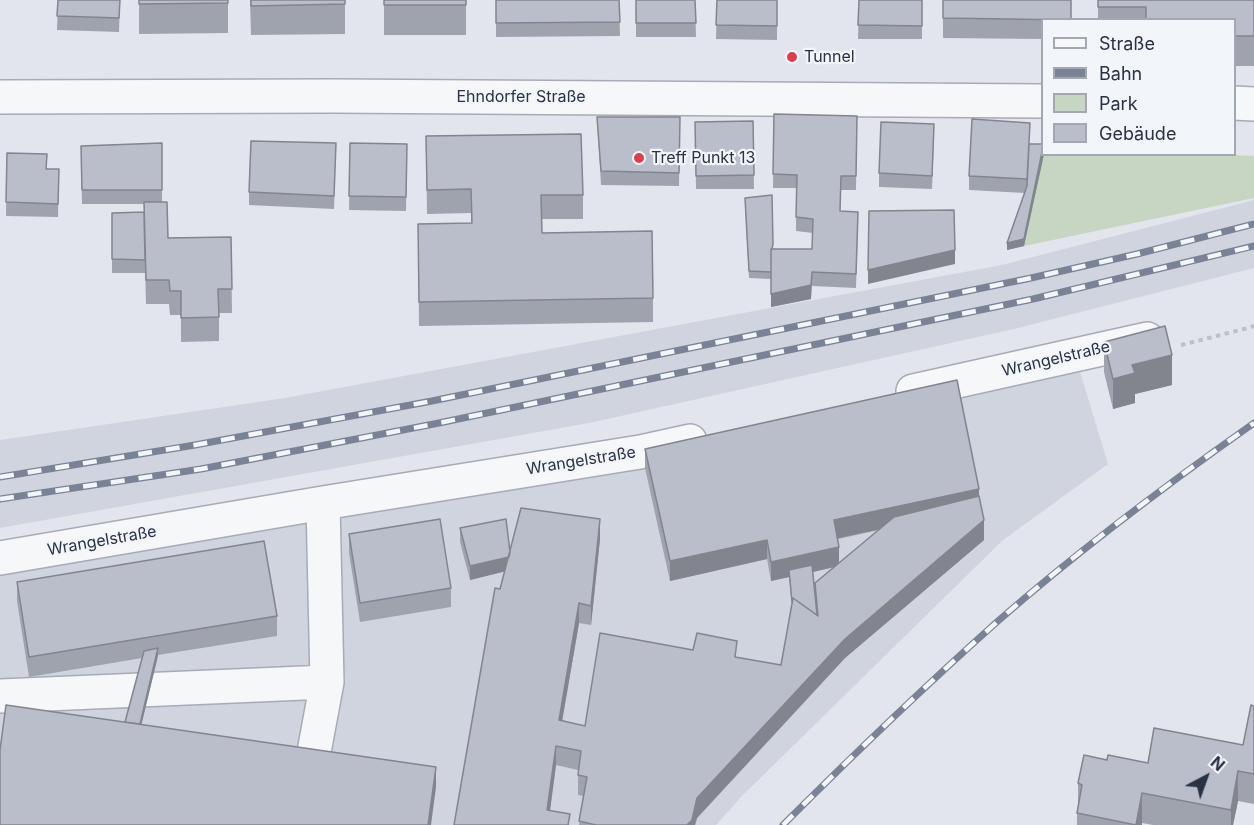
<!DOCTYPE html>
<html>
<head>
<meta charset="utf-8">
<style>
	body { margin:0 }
	#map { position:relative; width:1254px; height:825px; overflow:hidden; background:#e2e5ec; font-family:Inter,sans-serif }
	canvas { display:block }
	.legend { position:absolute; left:1041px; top:18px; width:195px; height:138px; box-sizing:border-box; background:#f2f5f9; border:2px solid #a2a7b1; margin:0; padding:8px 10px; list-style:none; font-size:18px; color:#293145 }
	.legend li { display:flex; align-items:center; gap:12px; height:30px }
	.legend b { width:30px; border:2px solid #a2a7b1 }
	.north { position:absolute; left:1176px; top:747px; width:60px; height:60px; -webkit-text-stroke:4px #f2f5f9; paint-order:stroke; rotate:41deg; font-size:16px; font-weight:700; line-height:24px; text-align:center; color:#293145 }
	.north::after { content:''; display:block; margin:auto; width:21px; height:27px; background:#293145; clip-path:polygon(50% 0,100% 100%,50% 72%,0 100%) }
</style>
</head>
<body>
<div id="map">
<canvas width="1254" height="825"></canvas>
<ul class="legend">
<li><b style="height:8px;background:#f5f7f9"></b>Straße</li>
<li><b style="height:8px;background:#7a8396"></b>Bahn</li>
<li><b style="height:16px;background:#c7d6c3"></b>Park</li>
<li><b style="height:16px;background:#b9beca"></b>Gebäude</li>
</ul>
<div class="north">N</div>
</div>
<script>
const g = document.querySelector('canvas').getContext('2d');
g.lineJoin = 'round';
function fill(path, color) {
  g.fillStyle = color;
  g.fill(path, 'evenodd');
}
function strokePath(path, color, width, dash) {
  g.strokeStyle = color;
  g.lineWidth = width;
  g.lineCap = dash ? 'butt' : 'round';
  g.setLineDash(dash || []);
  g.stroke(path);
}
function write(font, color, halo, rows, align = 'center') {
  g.font = font + ' Inter,sans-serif';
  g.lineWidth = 4.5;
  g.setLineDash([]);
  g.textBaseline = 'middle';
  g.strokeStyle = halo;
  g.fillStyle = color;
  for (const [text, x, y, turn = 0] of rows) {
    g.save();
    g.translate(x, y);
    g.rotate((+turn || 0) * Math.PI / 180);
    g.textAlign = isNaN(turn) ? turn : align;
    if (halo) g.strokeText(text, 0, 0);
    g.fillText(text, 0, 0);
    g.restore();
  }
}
const built = new Path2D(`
	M1254,200V268L1014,329L589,423L0,528V440L285,398L1002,265Z
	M1075,355L1108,464L1003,540L742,796L716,825H0V558L640,452Z`);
const green = new Path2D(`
	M1212,154L1254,156V198L1024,246L1043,155Z`);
const path = new Path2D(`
	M1181,345L1248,328L1254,326`);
const minor = new Path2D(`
	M0,97L334,96L1042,101
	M1234,103L1254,104
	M913,391L1147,339
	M0,558L323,503L640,452L690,441
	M0,696L327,682
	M311,768L327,682L323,503`);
const rail = new Path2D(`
	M0,477L195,445L432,401L1031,278L1137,254L1254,224
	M0,499L201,469L439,423L1033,299L1254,246
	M783,825C853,755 924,687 998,621C1079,550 1166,485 1254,423`);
const wall = new Path2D(`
	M58,0H120L119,32L57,30Z
	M139,0H228V33L139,34Z
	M250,0H345V34L251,35Z
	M384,0H466V35H384Z
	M496,0H619L620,36L496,37Z
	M636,0H695L696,37H636Z
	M717,0H777V40L716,39Z
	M859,0H922V39H858Z
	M943,0L1042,20V39L943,38Z
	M1098,0H1254V66H1234V20H1098Z
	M774,114L857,116L856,190H841L840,211L858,226L856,288L812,286L811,299L771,307V276V279L749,278L745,205L773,249H812L813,233L796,231V188H773Z
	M597,117H680L679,186L601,185Z
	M753,121L754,189H696L695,122Z
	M426,136L583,195V219H541L542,233L653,298V322L419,326L418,224L471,223V213L427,214Z
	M934,138L932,189L879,187V173Z
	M162,143V202L168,238L231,237L232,313H219V341L181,342V315H170L169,304H146L145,264V273H112V213L144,212V204H82L81,146Z
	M336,143L334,209L249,205V192Z
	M350,143L407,144L406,211L349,210Z
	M1030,144L1044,154L1024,246L1007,250L1025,193L969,190V176Z
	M7,153L46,169H59L58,217L6,216Z
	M1104,342L1172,385L1135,394V403L1113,409L1104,372Z
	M645,449L979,499L984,540L845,658L697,818L695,825H579L583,796L578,795V770L556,765L550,811L570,825H454L500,589L505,571L470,580L460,542V528L510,552L600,539L591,625L579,623L562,721L585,726L693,650L781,665L792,605L789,577L771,581L767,559L670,581L645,468ZM879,530L839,563L838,539ZM834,567L815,583V596L813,572Z
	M349,534L451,588V607L360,622L349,553Z
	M17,582L277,616V636L158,655L141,725L436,787L125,722L142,658L29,677L17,601Z
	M1254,706V804L1238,801L1233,825H1153L1142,823V825H1077V813L1078,805V783L1107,760L1148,763L1243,745Z`);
const shadedWall = new Path2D(`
	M1042,152V154H1044L1024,246L1007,250V243Z
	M955,250V264L868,284V270Z
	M812,272L811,299L771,307V294Z
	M1172,355V385L1135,394V403L1113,409V379L1132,365Z
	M979,489V508L834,539V520Z
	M600,519V539L591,625V606Z
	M984,520V540L845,658L697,818L695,825H687L697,798L845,639Z
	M767,540V559L670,581V561Z
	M839,547V566L790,577L789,570V577L771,581V562Z
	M511,556V570L470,580V566Z
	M579,603V623L559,739V720Z
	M158,648V656L137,743V736Z
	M556,746V765L548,825L547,810Z
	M436,767V787L431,825H428Z
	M1238,771V801L1233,825H1231V810Z
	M1142,793V825H1136Z`);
const building = new Path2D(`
	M58,0H120L119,18L57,16Z
	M139,0H228V3L139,4Z
	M251,0H345V4L251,6Z
	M384,0H466V5H384Z
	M496,0H619L620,22L496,23Z
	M636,0H695L696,23H636Z
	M717,0H777V26L716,25Z
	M859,0H922V26L858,25Z
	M943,0H1071V20L943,18Z
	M1098,0H1254V36H1234V20H1146V7H1098Z
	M774,114L857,116L856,176H841L840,211L858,212L856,274L812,272L811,285L771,294V249H812L813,219L796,217L797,175L773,174Z
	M597,117H680L679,173L601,171Z
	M972,119L1030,123L1027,179L969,176Z
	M753,121L754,175L696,176L695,122Z
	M881,122L934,124L932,176L879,173Z
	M581,134L583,195H541L542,233L652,231L653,298L419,302L418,224L472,223L471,189L427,190L426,136Z
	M251,141L336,143L334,196L249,192Z
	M162,143V190H82L81,146Z
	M350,143L407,144L406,197L349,196Z
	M1029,144H1042V152L1024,239L1007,243L1027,186Z
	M7,153L47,154L46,169H59L58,204L6,202Z
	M772,195L773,244L772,249H771V272L749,271L745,198Z
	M144,202H167L168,238L231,237L232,289H218L219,317L181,318V291H170L169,280H146Z
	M954,210L955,250L868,270L869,211Z
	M144,212L145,260L112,259V213Z
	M1165,326L1172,355L1132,365L1135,373L1113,379L1104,342Z
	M957,380L979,489L834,520L839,547L771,562L767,540L670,561L645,449Z
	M979,496L984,520L845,639L697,798L692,820L687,825H596L579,821L587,777L578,775L581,751L556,746L547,810L570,814L568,825H454L495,588L500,589L521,508L600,519L591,606L579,603L559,720L585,726L600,633L693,650L697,633L737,641L735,657L781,665L793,598L818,616L815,583L894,517Z
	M440,519L451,588L360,603L349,534Z
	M506,519L510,552L509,557L470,566L460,528Z
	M264,541L277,616L29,657L17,582Z
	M812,565L817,615L793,598L792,602L789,570Z
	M158,648L140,724L125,722L144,651Z
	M6,705L436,767L428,825H0V750Z
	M1251,705L1254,706V774L1238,771L1231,810L1142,793L1136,825L1077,813L1082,785L1078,783L1084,755L1107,760L1108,755L1148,763L1154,728L1243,745Z`);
const markers = [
	[792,57,6,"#d8404e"],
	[639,158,6,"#d8404e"]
];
const poiNames = [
	["Tunnel",804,57],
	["Treff Punkt 13",651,158]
];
const streetNames = [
	["Ehndorfer Straße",521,97],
	["Wrangelstraße",1056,359,-13],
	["Wrangelstraße",581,461,-9],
	["Wrangelstraße",102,541,-10]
];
fill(built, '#d0d4de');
fill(green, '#c7d6c3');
strokePath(minor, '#a7abb7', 36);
strokePath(path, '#bcc0c7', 4, [4.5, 4.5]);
strokePath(minor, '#f5f7f9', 33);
strokePath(rail, '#7a8396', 7);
strokePath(rail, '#f2f5f9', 4.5, [14]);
fill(wall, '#9fa3ae');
fill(shadedWall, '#82858d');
fill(building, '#b9beca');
strokePath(building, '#82858d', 1.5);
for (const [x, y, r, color] of markers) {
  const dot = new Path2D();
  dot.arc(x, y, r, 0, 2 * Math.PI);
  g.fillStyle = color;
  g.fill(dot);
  strokePath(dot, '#f2f5f9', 2);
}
write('16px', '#293145', '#f2f5f9', poiNames, 'left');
write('16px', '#293145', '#f2f5f9', streetNames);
</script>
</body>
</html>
